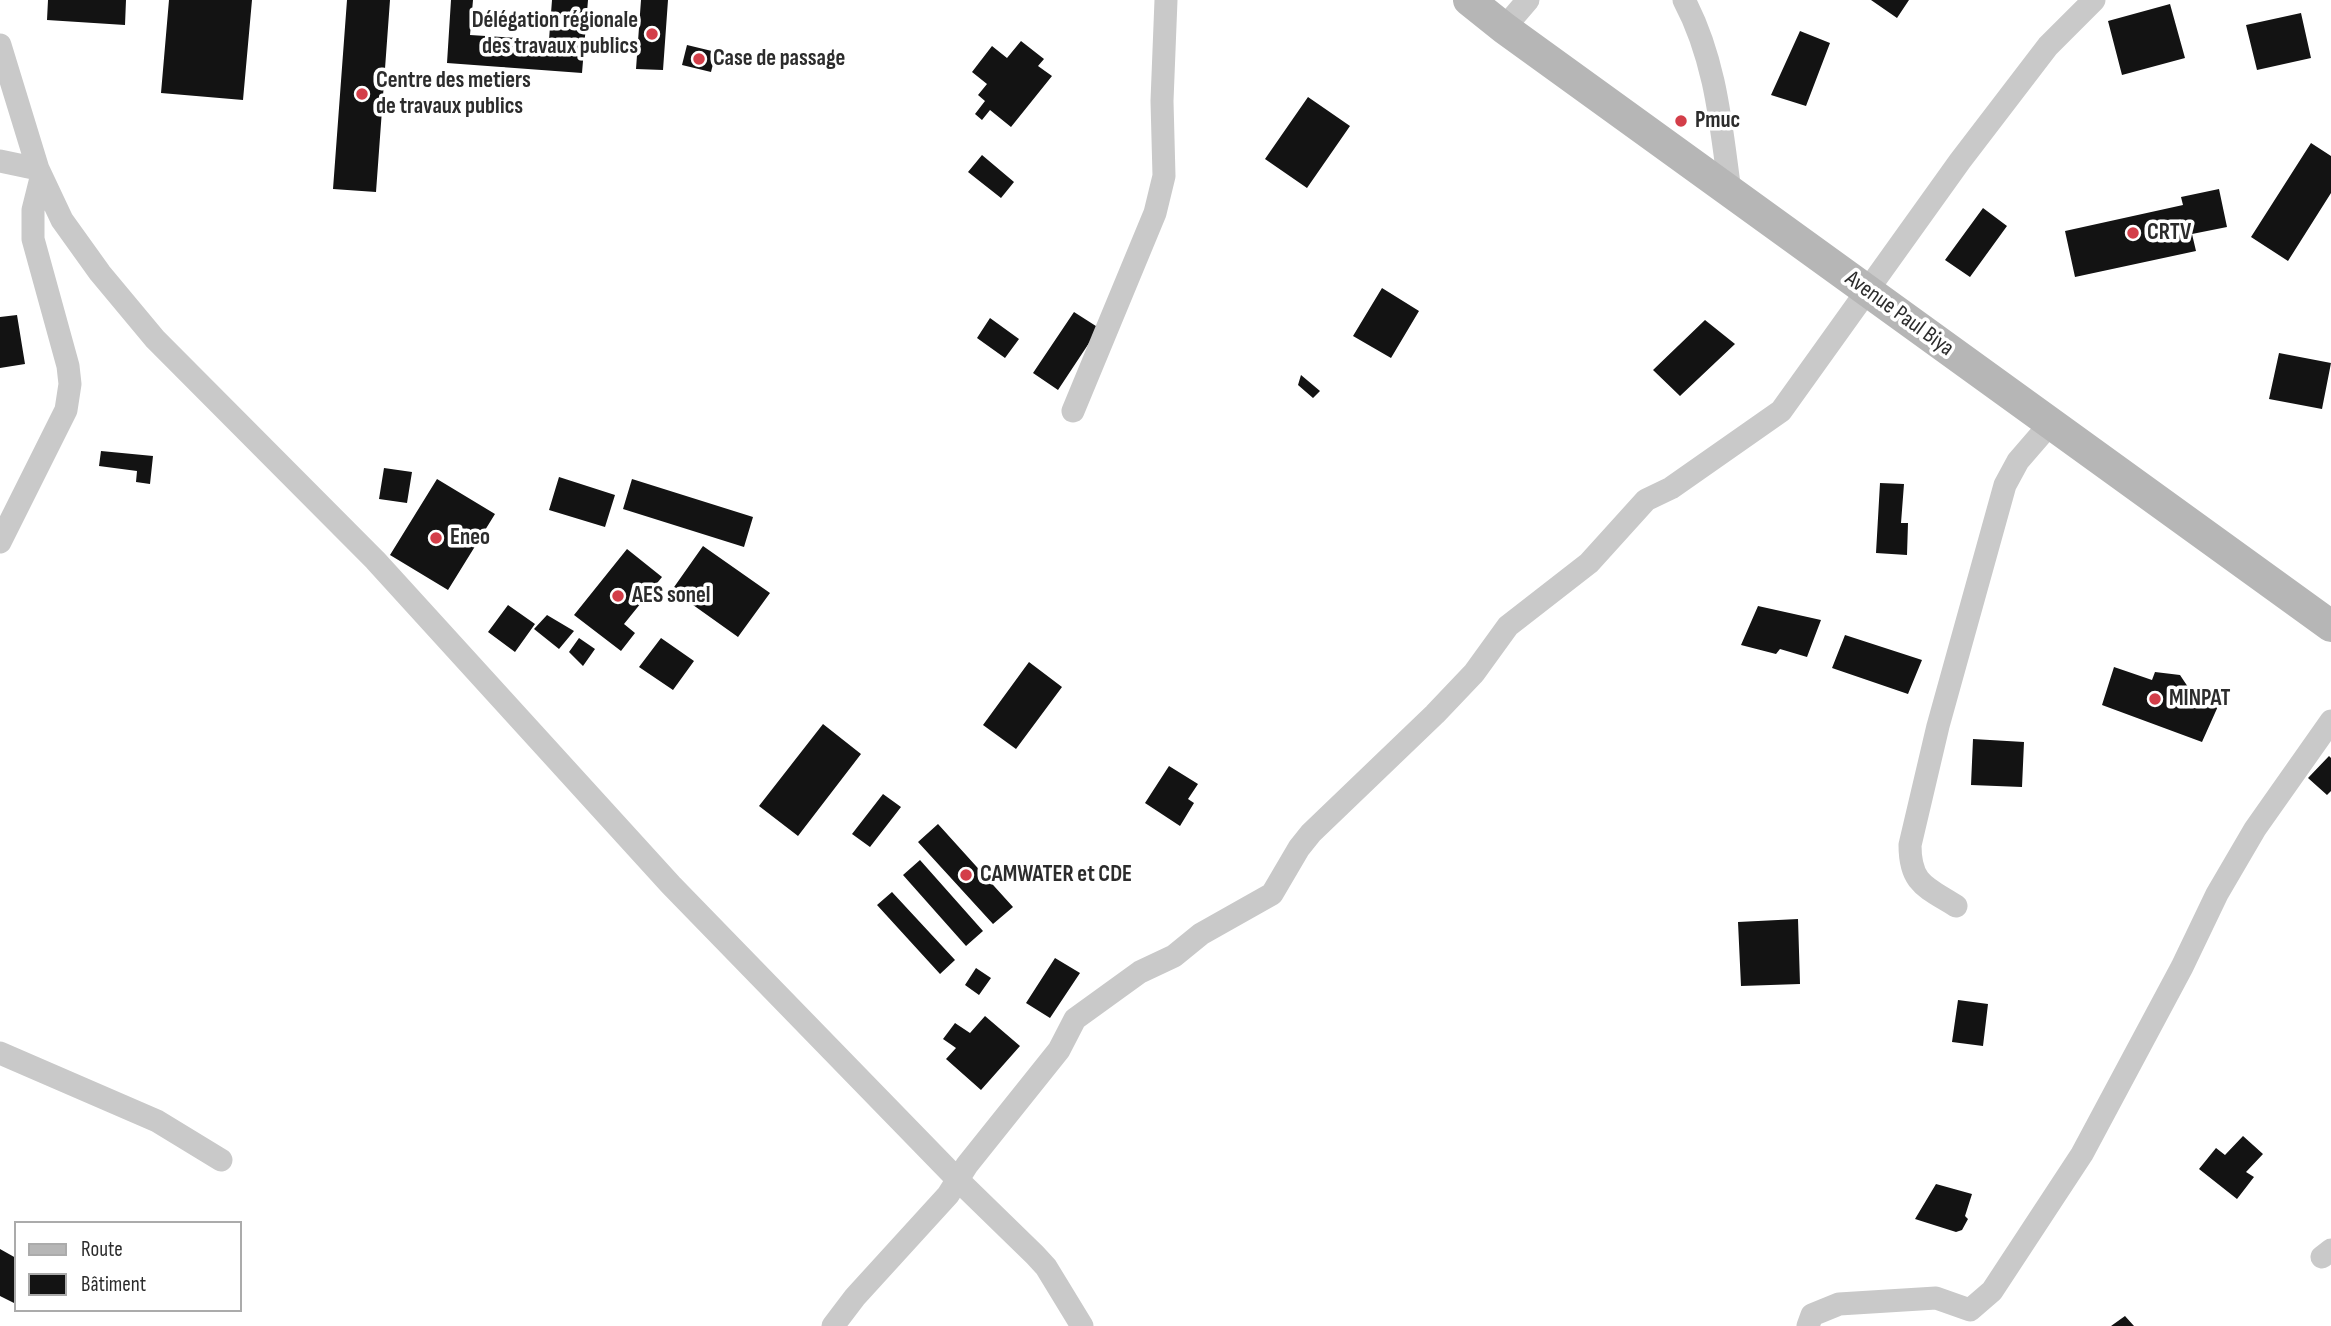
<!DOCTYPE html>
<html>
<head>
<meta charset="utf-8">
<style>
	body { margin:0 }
	#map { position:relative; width:2331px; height:1326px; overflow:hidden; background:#fff; font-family:"Sofia Sans Condensed",sans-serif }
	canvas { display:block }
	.legend { position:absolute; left:14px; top:1221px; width:228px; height:91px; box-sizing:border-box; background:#fff; border:2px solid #ababab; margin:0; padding:9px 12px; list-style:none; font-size:21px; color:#2c2c2c }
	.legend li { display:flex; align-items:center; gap:14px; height:35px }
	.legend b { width:35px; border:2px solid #ababab }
</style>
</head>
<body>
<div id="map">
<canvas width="2331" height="1326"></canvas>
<ul class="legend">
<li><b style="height:9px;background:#b6b6b6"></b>Route</li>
<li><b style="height:19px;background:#131313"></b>Bâtiment</li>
</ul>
</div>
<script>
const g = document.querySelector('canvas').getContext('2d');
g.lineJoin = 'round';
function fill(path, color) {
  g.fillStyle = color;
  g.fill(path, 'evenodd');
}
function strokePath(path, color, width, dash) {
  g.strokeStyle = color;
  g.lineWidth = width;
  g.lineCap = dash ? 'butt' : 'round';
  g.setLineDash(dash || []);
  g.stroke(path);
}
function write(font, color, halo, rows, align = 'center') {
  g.font = font + ' "Sofia Sans Condensed",sans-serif';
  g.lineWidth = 7;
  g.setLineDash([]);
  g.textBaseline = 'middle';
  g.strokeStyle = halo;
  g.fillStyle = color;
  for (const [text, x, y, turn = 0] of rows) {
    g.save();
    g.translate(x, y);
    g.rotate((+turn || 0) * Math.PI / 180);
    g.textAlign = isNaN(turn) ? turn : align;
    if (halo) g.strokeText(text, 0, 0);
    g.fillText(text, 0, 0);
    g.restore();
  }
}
const building = new Path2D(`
	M48,0H126L125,25L47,20Z
	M169,0H252L243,100L161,93Z
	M347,0H390L376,192L333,189Z
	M451,0H473L470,35L549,40L552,0H588L582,73L447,63Z
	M641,0H668L663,70L636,69Z
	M1871,0H1909L1897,18Z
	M2170,4L2185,58L2122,75L2108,21Z
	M2301,13L2311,58L2257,70L2246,25Z
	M1800,31L1830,43L1806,106L1771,95Z
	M1021,41L1044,59L1038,66L1052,76L1011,127L990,110L982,120L975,114L985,101L978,95L987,84L972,72L992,46L1007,58Z
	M687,45L716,52L711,72L682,65Z
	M1308,97L1350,126L1307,188L1265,159Z
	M2311,143L2331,156V193L2288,261L2251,237Z
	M982,155L1014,182L1001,198L968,172Z
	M2219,189L2227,227L2192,234L2196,251L2075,277L2065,231L2183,205L2181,197Z
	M1983,208L2007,226L1970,277L1945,260Z
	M1382,288L1419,311L1391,358L1353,336Z
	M1074,312L1099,328L1058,390L1033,373Z
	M17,315L25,364L0,368V317Z
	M990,318L1019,339L1005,358L977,338Z
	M1705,320L1735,344L1680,396L1653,370Z
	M2279,353L2331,363L2322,409L2269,399Z
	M1301,375L1320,391L1313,398L1298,385Z
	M101,451L153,456L150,484L136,482L137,471L99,466Z
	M384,468L412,472L407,503L379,499Z
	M559,477L615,495L605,527L549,510Z
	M437,479L495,514L448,590L390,555Z
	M632,479L753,517L744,547L623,509Z
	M1880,483L1904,484L1901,523H1908L1907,555L1876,553Z
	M703,546L770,593L738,637L672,590Z
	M627,549L662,577L624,624L635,633L621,651L574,615Z
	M508,605L535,624L515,652L488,632Z
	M1758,606L1821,620L1807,657L1780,649L1776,654L1741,645Z
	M547,615L574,631L559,649L534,629Z
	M1845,635L1922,660L1908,694L1832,668Z
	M579,638L595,649L583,666L569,652Z
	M661,638L694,661L673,690L639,667Z
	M1029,662L1062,687L1016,749L983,725Z
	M2114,667L2152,680L2155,672L2180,675L2192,693L2219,704L2202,742L2102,705Z
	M823,724L861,754L798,836L759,806Z
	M1973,739L2024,742L2022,787L1971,785Z
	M2329,756L2331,758V791L2327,795L2308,778Z
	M1169,766L1198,784L1188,799L1194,803L1180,826L1145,803Z
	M883,794L901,807L870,847L852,834Z
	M938,824L1013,907L993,924L918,842Z
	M920,860L983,931L966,946L903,875Z
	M892,892L955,960L940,974L877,905Z
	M1798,919L1800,984L1741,986L1738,922Z
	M1055,958L1080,973L1050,1018L1026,1003Z
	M976,968L991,978L979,995L965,985Z
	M1958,1000L1988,1004L1983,1046L1952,1042Z
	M985,1016L1020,1046L981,1090L946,1059L956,1048L943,1039L955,1023L970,1033Z
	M2243,1136L2263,1154L2246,1172L2254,1177L2237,1199L2199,1169L2216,1148L2225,1155Z
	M1936,1184L1972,1194L1965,1216L1968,1219L1962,1230L1956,1232L1915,1219Z
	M0,1249L16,1258V1297L14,1303L0,1296Z
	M2125,1316L2134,1326H2111Z`);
const street = new Path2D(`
	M1684,0C1716,60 1721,126 1730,192
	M1504,28L1528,0
	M0,45L38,169L62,220L100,273L155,339L375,560L671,885L958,1180L1035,1255L1046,1267L1082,1326
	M0,161L38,169
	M1073,411L1155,213L1164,176L1162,101L1166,0
	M0,542L66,410L70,384L68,366L33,239V210L41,178
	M1956,906C1926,887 1910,884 1910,845L1938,726L2005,485L2018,461L2050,424
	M0,1053L157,1121L221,1160
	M2322,1257L2331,1250
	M833,1326L855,1297L948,1195L967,1165L1059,1050L1075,1019L1140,972L1174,956L1201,934L1272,894L1299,848L1311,833L1435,714L1474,673L1508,626L1589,563L1646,500L1671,488L1781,411L1960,161L2048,46L2094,0
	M1808,1326L1812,1315L1839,1304L1936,1298L1970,1310L1992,1291L2082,1154L2182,967L2217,894L2255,829L2331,721`);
const secondary = new Path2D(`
	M1469,0L1504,28L2331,626`);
const markers = [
	[652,34,7,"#d33e49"],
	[699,59,7,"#d33e49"],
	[362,94,7,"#d33e49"],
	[1681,121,7,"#d33e49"],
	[2133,233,7,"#d33e49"],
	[436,538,7,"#d33e49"],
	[618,596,7,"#d33e49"],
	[2155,699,7,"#d33e49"],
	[966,875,7,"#d33e49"]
];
const poiNames = [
	["Délégation régionale",638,21,"right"],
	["des travaux publics",638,47,"right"],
	["Case de passage",713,59],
	["Centre des metiers",376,81],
	["de travaux publics",376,107],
	["Pmuc",1695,121],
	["CRTV",2147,233],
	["Eneo",450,538],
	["AES sonel",632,596],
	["MINPAT",2169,699],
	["CAMWATER et CDE",980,875]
];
const streetNames = [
	["Avenue Paul Biya",1899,314,36]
];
fill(building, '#131313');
strokePath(street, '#c9c9c9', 23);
strokePath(secondary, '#b6b6b6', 32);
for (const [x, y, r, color] of markers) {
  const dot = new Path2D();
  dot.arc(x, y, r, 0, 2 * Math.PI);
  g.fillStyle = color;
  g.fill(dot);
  strokePath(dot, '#fff', 2.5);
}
write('bold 23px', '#2c2c2c', '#fff', poiNames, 'left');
write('23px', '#2c2c2c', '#fff', streetNames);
</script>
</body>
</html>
